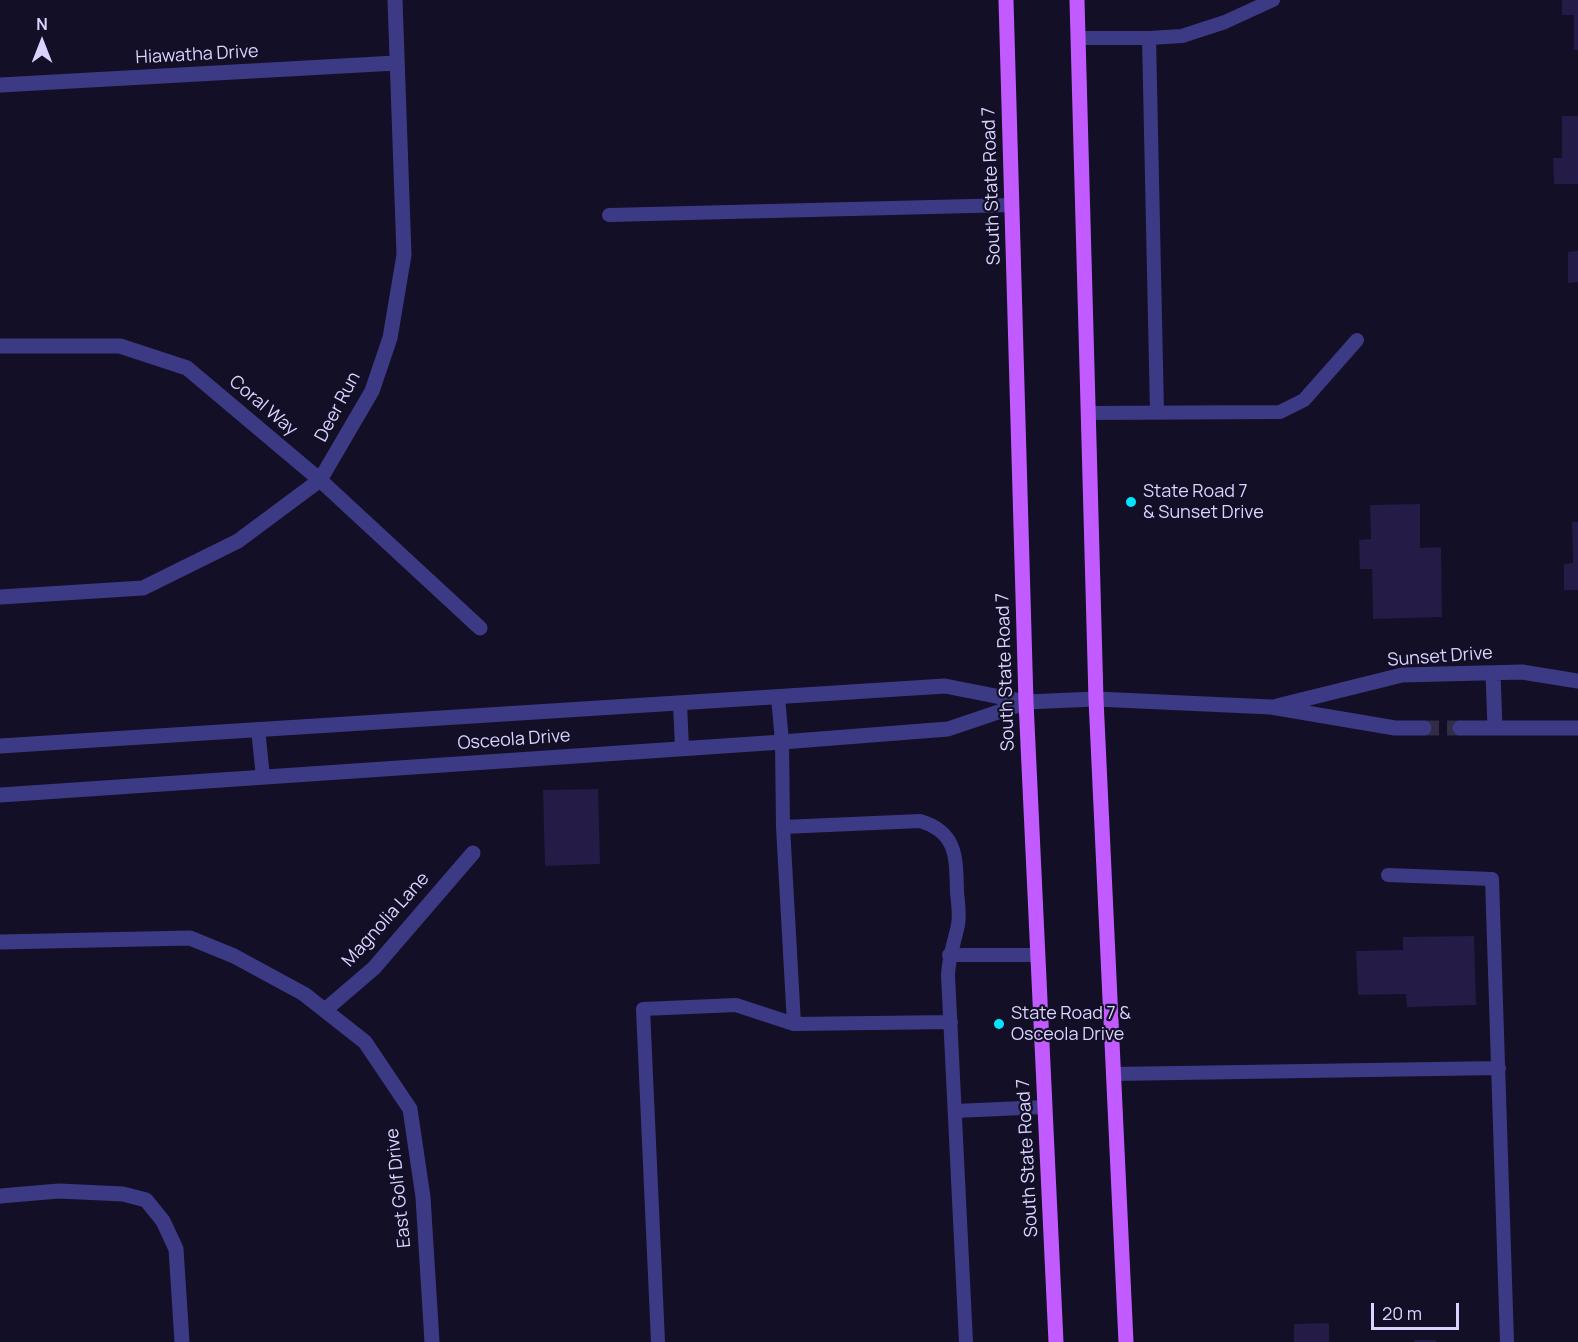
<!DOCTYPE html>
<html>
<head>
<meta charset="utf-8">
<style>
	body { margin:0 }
	#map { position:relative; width:1578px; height:1342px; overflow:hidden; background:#130f26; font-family:Manrope,sans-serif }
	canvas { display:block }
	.north { position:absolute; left:12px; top:12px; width:60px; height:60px; -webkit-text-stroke:4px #130f26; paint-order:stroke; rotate:0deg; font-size:16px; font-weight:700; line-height:24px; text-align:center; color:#d9d4ff }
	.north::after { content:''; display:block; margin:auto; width:21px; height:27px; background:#d9d4ff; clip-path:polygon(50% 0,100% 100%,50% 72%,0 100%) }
	.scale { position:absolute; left:1371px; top:1303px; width:88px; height:27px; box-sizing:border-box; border:3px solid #d9d4ff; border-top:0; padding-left:8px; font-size:18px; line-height:21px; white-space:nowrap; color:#d9d4ff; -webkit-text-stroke:4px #130f26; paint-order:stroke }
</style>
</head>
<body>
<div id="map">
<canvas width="1578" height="1342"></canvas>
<div class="north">N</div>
<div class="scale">20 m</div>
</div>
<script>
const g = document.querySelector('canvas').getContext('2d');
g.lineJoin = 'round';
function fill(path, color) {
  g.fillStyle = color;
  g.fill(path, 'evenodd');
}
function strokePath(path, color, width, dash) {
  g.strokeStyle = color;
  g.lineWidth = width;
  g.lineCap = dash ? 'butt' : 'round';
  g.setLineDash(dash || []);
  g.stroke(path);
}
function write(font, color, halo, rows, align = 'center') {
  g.font = font + ' Manrope,sans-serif';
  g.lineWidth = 4.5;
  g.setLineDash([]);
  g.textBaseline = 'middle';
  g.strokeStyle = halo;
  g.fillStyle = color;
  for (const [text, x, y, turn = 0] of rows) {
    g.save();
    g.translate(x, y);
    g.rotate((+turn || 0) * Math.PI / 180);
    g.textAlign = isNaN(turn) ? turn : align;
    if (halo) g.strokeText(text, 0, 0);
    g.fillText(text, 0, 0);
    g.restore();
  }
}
const building = new Path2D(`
	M1562,0H1578V50H1574V15H1562Z
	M1562,116H1578V184H1554L1553,158H1562Z
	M1578,251V282L1568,283V252Z
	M1420,504V548L1441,547L1442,617L1373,619L1372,569H1360L1359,540L1371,539L1370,505Z
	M1572,522H1578V590H1564V564L1573,563Z
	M598,789L600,864L545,866L543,790Z
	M1474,936L1476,1005L1407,1007L1406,994L1358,995L1356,951L1403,950V937Z
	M1329,1323V1342H1294V1324Z
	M1414,1340H1436V1342H1414Z`);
const minorTunnel = new Path2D(`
	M1424,728H1460`);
const service = new Path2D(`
	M1078,38H1149
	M609,215L1012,205
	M1157,412L1149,38L1182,36L1225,22L1273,0
	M1088,413L1280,412L1304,400L1357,340
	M778,697L782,742L783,827L794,1024
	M680,704L682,748
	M258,729L263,777
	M783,827L920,821C958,832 956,859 957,892C958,903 960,915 958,925C954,944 949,955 948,975L966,1342
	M1388,875L1492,879L1507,1342
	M949,955H1038
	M1113,1074L1499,1068
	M955,1111L1045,1107
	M658,1342L643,1009L736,1005L794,1024L951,1022`);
const minor = new Path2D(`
	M0,85L396,63
	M0,346H120L187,368L320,480L480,628
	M0,597L143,588L238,541L320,480L372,391L390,338L404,255L395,0
	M1493,673L1495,728
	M1277,706L1402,675L1522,672L1578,681
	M1460,728H1578
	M0,746L945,686L1026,702L1096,699L1271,707L1395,728H1424
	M0,795L782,742L948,729L1025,703
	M0,942L190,938L234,956L304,994L365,1042L410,1109L423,1197L432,1342
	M325,1010L374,968L473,853
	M0,1196L59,1191L123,1194L146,1200L163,1221L176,1249L182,1342`);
const primary = new Path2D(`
	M1006,0L1026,702L1056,1342
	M1077,0L1096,699L1126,1342`);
const markers = [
	[1131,502,6,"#00e5ff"],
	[999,1024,6,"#00e5ff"]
];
const streetNames = [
	["Hiawatha Drive",197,55,-3],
	["South State Road 7",992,186,-92],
	["Coral Way",263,406,40],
	["Deer Run",338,407,-62],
	["Sunset Drive",1440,657,-4],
	["South State Road 7",1006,672,-92],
	["Osceola Drive",514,740,-4],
	["Magnolia Lane",386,920,-48],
	["South State Road 7",1028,1158,-93],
	["East Golf Drive",399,1188,-96]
];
const poiNames = [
	["State Road 7",1143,492],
	["& Sunset Drive",1143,513],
	["State Road 7 &",1011,1014],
	["Osceola Drive",1011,1035]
];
fill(building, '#241b47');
strokePath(minorTunnel, '#312d47', 15, [15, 8]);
strokePath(service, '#3d3a85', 14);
strokePath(minor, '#3d3a85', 15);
strokePath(primary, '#c25bff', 15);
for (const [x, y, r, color] of markers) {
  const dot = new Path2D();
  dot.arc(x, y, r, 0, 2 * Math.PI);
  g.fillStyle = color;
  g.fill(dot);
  strokePath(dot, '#130f26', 2);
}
write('18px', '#d9d4ff', '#130f26', streetNames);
write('18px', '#d9d4ff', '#130f26', poiNames, 'left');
</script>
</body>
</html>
